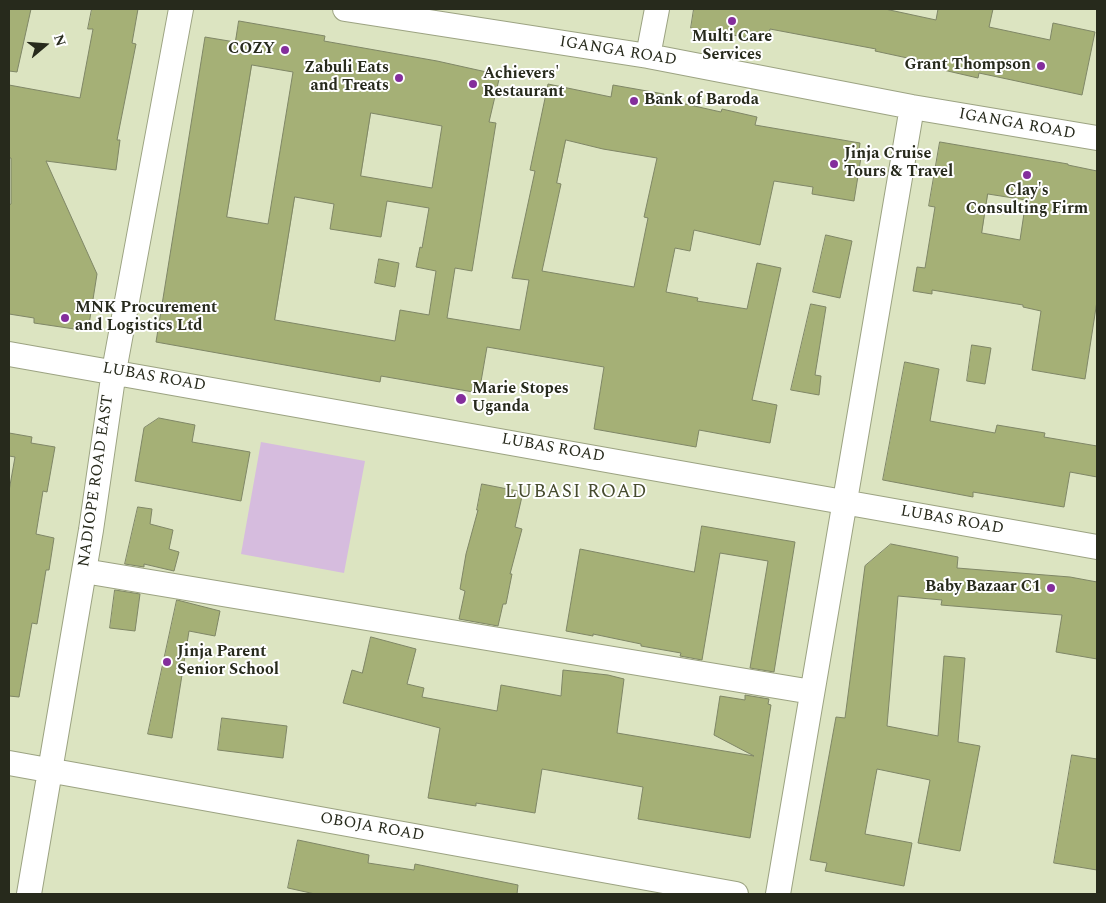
<!DOCTYPE html>
<html>
<head>
<meta charset="utf-8">
<style>
	body { margin:0 }
	#map { position:relative; width:1106px; height:903px; overflow:hidden; background:#dce4c1; font-family:Spectral,serif }
	canvas { display:block }
	.frame { position:absolute; inset:0; border:10px solid #272a1c; pointer-events:none }
	.north { position:absolute; left:20px; top:20px; width:50px; height:50px; -webkit-text-stroke:4px #fff; paint-order:stroke; rotate:72deg; font-size:14px; font-weight:700; line-height:20px; text-align:center; color:#272a1c }
	.north::after { content:''; display:block; margin:auto; width:18px; height:22px; background:#272a1c; clip-path:polygon(50% 0,100% 100%,50% 72%,0 100%) }
</style>
</head>
<body>
<div id="map">
<canvas width="1106" height="903"></canvas>
<div class="frame"></div>
<div class="north">N</div>
</div>
<script>
const g = document.querySelector('canvas').getContext('2d');
g.lineJoin = 'round';
function fill(path, color) {
  g.fillStyle = color;
  g.fill(path, 'evenodd');
}
function strokePath(path, color, width, dash) {
  g.strokeStyle = color;
  g.lineWidth = width;
  g.lineCap = dash ? 'butt' : 'round';
  g.setLineDash(dash || []);
  g.stroke(path);
}
function write(font, color, halo, rows, align = 'center') {
  g.font = font + ' Spectral,serif';
  g.lineWidth = 4;
  g.setLineDash([]);
  g.textBaseline = 'middle';
  g.strokeStyle = halo;
  g.fillStyle = color;
  for (const [text, x, y, turn = 0] of rows) {
    g.save();
    g.translate(x, y);
    g.rotate((+turn || 0) * Math.PI / 180);
    g.textAlign = isNaN(turn) ? turn : align;
    if (halo) g.strokeText(text, 0, 0);
    g.fillText(text, 0, 0);
    g.restore();
  }
}
const green = new Path2D(`
	M261,442L365,461L344,573L241,554Z`);
const building = new Path2D(`
	M9,9H31L17,72L9,71Z
	M92,9H138L132,43L136,44L117,140H120L116,170L46,161L97,274L88,331L34,323V318L9,314V205L11,204V158H9V85L80,98L93,29H88Z
	M694,9H885L936,20L938,9H993L989,27L1050,40L1053,23L1095,32L1082,95L979,73L978,78L926,66V62L875,51L876,49L770,29L768,41L691,28Z
	M239,21L325,36L324,41L437,61L500,75L489,122L496,123L472,271L455,268L447,318L520,330L529,280L512,278L535,171L530,170L548,84L611,97L613,85L664,94L663,99L721,112L722,109L757,117L755,125L860,143L859,151H862L854,201L812,194L813,187L774,181L760,245L694,230L690,251L675,248L666,292L698,298L697,301L747,309L757,263L781,268L752,400L777,405L770,443L699,430L696,447L594,429L604,367L487,347L479,393L381,376L380,382L156,342L205,37L235,42ZM252,65L293,72L268,224L227,217ZM371,113L442,126L432,188L361,176ZM566,140L603,149L657,158L644,217L648,218L634,287L542,271L561,184L557,183ZM295,197L334,204L330,229L381,237L387,201L429,208L422,248L420,247L416,267L436,271L429,315L400,310L395,341L275,320Z
	M940,142L1068,164V165L1097,171V301L1085,379L1032,370L1041,311L1023,307V305L932,290V294L913,291L917,267L925,268L935,207L929,206ZM988,194L1026,200L1020,240L982,233Z
	M826,235L852,241L840,298L813,292Z
	M379,259L399,263L395,287L375,283Z
	M811,304L826,307L815,375L821,376L819,395L791,390Z
	M972,345L991,348L985,384L967,381Z
	M905,362L939,369L930,421L995,433L997,425L1045,433L1044,437L1097,446V477L1070,472L1064,507L973,492V497L883,480Z
	M159,418L195,425L192,442L250,452L241,501L135,481L144,428Z
	M9,433L32,437L31,443L55,447L47,492L43,491L36,534L54,538L49,570H46L37,624L32,623L19,697L9,696V491L15,457L9,456Z
	M482,484L523,492L515,527L522,529L510,574H512L506,604H503L498,626L459,619L465,591L460,589L466,554L478,510H477Z
	M138,507L152,509L150,524L173,530L169,549L179,552L174,571L144,564V567L125,564Z
	M702,526L795,542L774,672L750,668L768,561L720,553L702,660L680,656L681,653L641,646V644L593,634V636L566,631L580,549L694,572Z
	M891,544L958,557L957,568L1070,577L1097,582V659L1056,652L1062,615L941,605L942,600L898,596L887,726L938,736L944,656L965,658L958,742L980,746L960,851L918,843L930,780L877,769L865,834L912,843L904,886L825,871L827,863L810,860L836,717L845,718L865,566Z
	M115,590L140,594L135,631L110,628Z
	M177,600L220,611L215,636L189,631L172,738L148,734Z
	M371,637L416,649L407,684L424,688L422,697L497,711L501,685L561,696L563,670L608,675L624,679L617,733L754,756L714,735L720,696L745,700V695L769,699L768,704L771,705L750,838L638,819L643,787L542,769L535,813L476,803V806L428,798L440,728L343,703L352,670L362,673Z
	M222,718L287,726L283,758L218,750Z
	M1072,755L1097,759V870L1054,863Z
	M298,840L369,855L368,863L414,870L415,864L518,885L517,894H315L288,888Z`);
const minor = new Path2D(`
	M345,9L648,56L912,107L1097,138
	M648,56L657,9
	M9,354L1097,547
	M84,571L812,692
	M9,763L736,894
	M29,894L91,530L114,371L181,9
	M778,894L912,107`);
const markers = [
	[732,21,5,"#842e9c"],
	[285,50,5,"#842e9c"],
	[1041,66,5,"#842e9c"],
	[399,78,5,"#842e9c"],
	[473,84,5,"#842e9c"],
	[634,101,5,"#842e9c"],
	[834,164,5,"#842e9c"],
	[1027,175,5,"#842e9c"],
	[65,318,5,"#842e9c"],
	[461,399,6,"#842e9c"],
	[1051,588,5,"#842e9c"],
	[167,662,5,"#842e9c"]
];
const poiNames = [
	["Multi Care",732,38,"center"],
	["Services",732,56,"center"],
	["COZY",275,50,"right"],
	["Grant Thompson",1031,66,"right"],
	["Zabuli Eats",389,69,"right"],
	["and Treats",389,87,"right"],
	["Achievers'",483,75],
	["Restaurant",483,93],
	["Bank of Baroda",644,101],
	["Jinja Cruise",844,155],
	["Tours & Travel",844,173],
	["Clay's",1027,192,"center"],
	["Consulting Firm",1027,210,"center"],
	["MNK Procurement",75,309],
	["and Logistics Ltd",75,327],
	["Marie Stopes",472,390],
	["Uganda",472,408],
	["Baby Bazaar C1",1041,588,"right"],
	["Jinja Parent",177,653],
	["Senior School",177,671]
];
const streetNames = [
	["IGANGA ROAD",618,52,9],
	["IGANGA ROAD",1017,125,10],
	["LUBAS ROAD",154,378,10],
	["LUBAS ROAD",553,449,10],
	["NADIOPE ROAD EAST",97,481,-82],
	["LUBAS ROAD",952,521,10],
	["OBOJA ROAD",372,828,10]
];
const quarterNames = [
	["LUBASI ROAD",576,493]
];
fill(green, '#d6bcde');
fill(building, '#a5b076');
strokePath(building, '#7f8666', 1);
strokePath(minor, '#9ca382', 26);
strokePath(minor, '#fff', 24);
for (const [x, y, r, color] of markers) {
  const dot = new Path2D();
  dot.arc(x, y, r, 0, 2 * Math.PI);
  g.fillStyle = color;
  g.fill(dot);
  strokePath(dot, '#fff', 2);
}
write('bold 16px', '#272a1c', '#fff', poiNames, 'left');
write('16px', '#272a1c', '#fff', streetNames);
g.letterSpacing = '1px';
write('19px', '#464b2e', '#fff', quarterNames);
g.letterSpacing = '0px';
</script>
</body>
</html>
